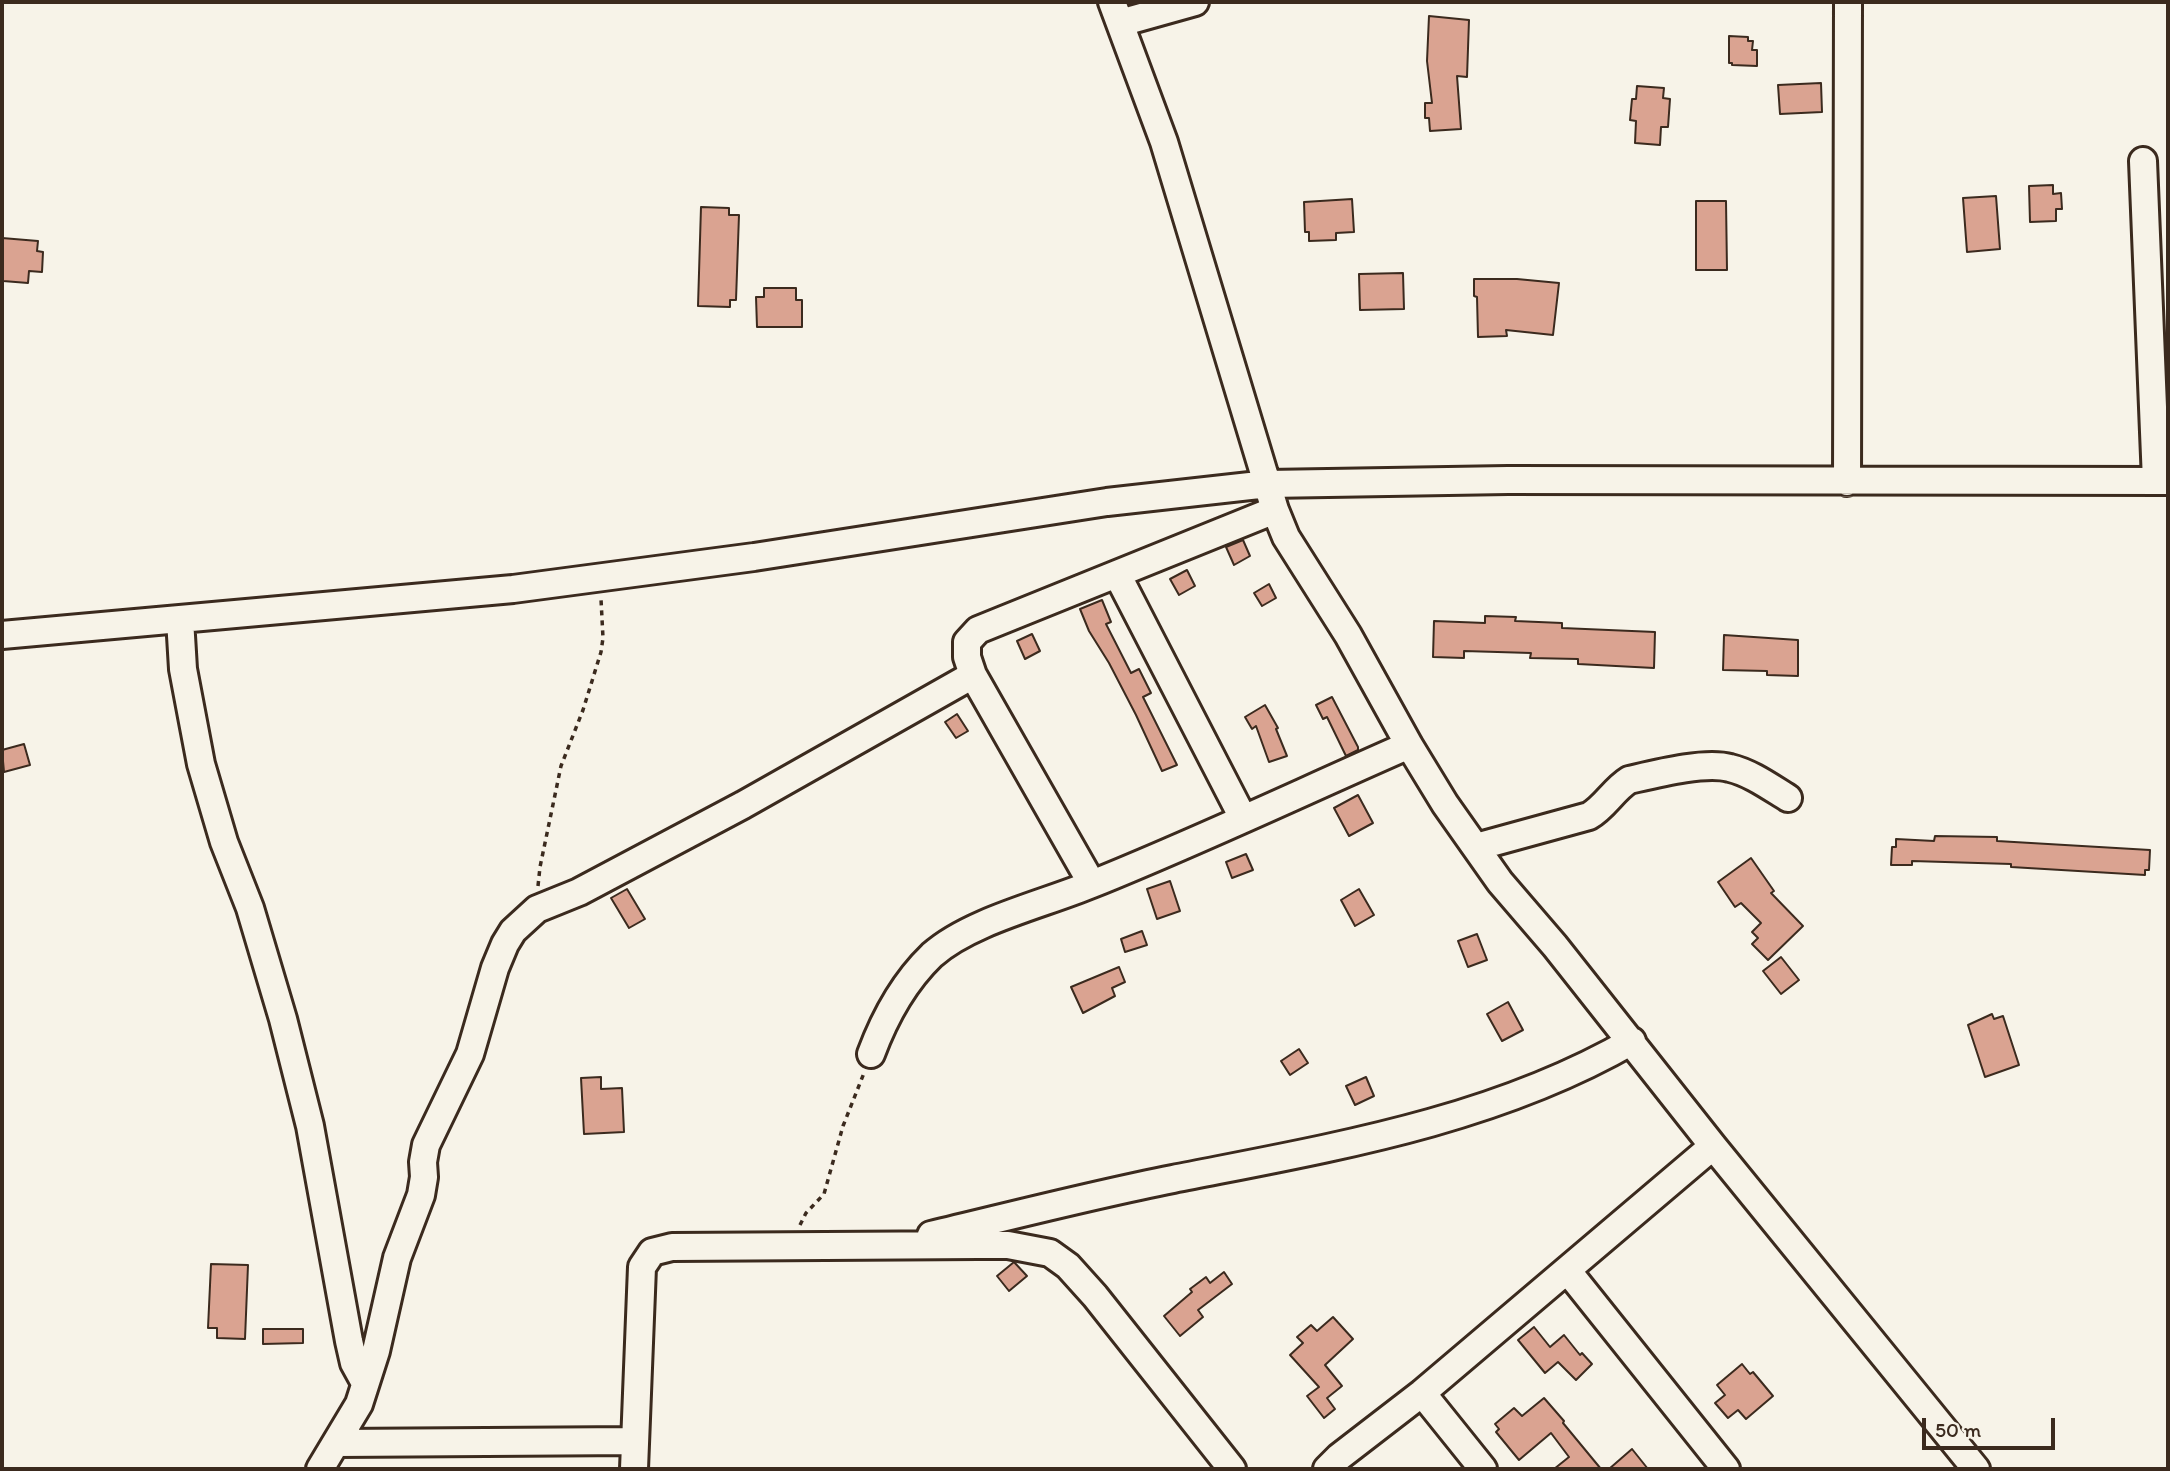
<!DOCTYPE html>
<html>
<head>
<meta charset="utf-8">
<style>
	body { margin:0 }
	#map { position:relative; width:2170px; height:1471px; overflow:hidden; background:#f7f3e8; font-family:Itim,sans-serif }
	canvas { display:block }
	.frame { position:absolute; inset:0; border:4px solid #3b2a1e; pointer-events:none }
	.scale { position:absolute; left:1922px; top:1418px; width:133px; height:32px; box-sizing:border-box; border:4px solid #3b2a1e; border-top:0; padding-left:9px; font-size:21px; line-height:24px; white-space:nowrap; color:#3b2a1e; -webkit-text-stroke:5px #f7f3e8; paint-order:stroke }
</style>
</head>
<body>
<div id="map">
<canvas width="2170" height="1471"></canvas>
<div class="frame"></div>
<div class="scale">50 m</div>
</div>
<script>
const g = document.querySelector('canvas').getContext('2d');
g.lineJoin = 'round';
function fill(path, color) {
  g.fillStyle = color;
  g.fill(path, 'evenodd');
}
function strokePath(path, color, width, dash) {
  g.strokeStyle = color;
  g.lineWidth = width;
  g.lineCap = dash ? 'butt' : 'round';
  g.setLineDash(dash || []);
  g.stroke(path);
}
const building = new Path2D(`
	M1429,16L1469,20L1467,77L1457,76L1461,129L1430,131L1429,118H1425V103H1432L1427,61Z
	M1729,36L1748,37V41H1753L1752,50H1757V66L1732,65V63H1729Z
	M1821,83L1822,112L1780,114L1778,85Z
	M1637,86L1664,88L1663,98L1670,99L1668,127H1661L1660,145L1635,143L1636,121L1630,120L1632,99H1636Z
	M2053,185V194L2061,193L2062,209H2056V221L2030,222L2029,186Z
	M1996,196L2000,249L1967,252L1963,198Z
	M1352,199L1354,232L1336,233V240L1309,241V232H1305L1304,202Z
	M1696,201H1726L1727,270H1696Z
	M701,207L729,208V215H739L736,300H730V307L698,306Z
	M2,238L38,241L37,251L43,252L42,272L29,271L28,283L3,281Z
	M1403,273L1404,309L1360,310L1359,274Z
	M1474,279H1517L1559,283L1553,335L1506,330L1507,336L1478,337L1477,297L1474,296Z
	M764,288H796V300H802V327H757L756,297H764Z
	M1243,540L1250,556L1234,565L1226,547Z
	M1187,570L1195,586L1179,595L1170,579Z
	M1269,584L1276,598L1262,606L1254,593Z
	M1102,600L1111,622L1106,624L1131,673L1139,669L1151,693L1143,697L1177,765L1162,771L1136,715L1109,663L1089,631L1080,609Z
	M1485,616L1516,617L1515,621L1562,623V628L1655,632L1654,668L1578,664V659L1530,658L1531,653L1464,651V658L1433,657L1434,621L1485,623Z
	M1032,634L1040,651L1025,659L1017,641Z
	M1724,635L1798,640V676L1767,675V671L1723,670Z
	M1332,697L1358,747V750L1346,756L1327,717L1323,719L1316,705Z
	M1265,705L1278,728L1276,729L1287,756L1269,762L1256,726L1252,729L1245,717Z
	M957,714L968,731L956,738L945,722Z
	M24,744L30,765L4,772L2,750Z
	M1358,795L1373,823L1349,836L1334,808Z
	M1935,836L1997,837V841L2150,850L2149,870H2145V875L2011,867V864L1912,861V865H1891L1892,847H1896V839L1934,841Z
	M1246,854L1253,870L1232,878L1226,862Z
	M1751,858L1774,891L1771,893L1803,926L1768,960L1752,944L1758,938L1752,932L1761,923L1741,903L1735,907L1718,882Z
	M1170,881L1180,911L1157,919L1147,889Z
	M627,889L645,919L629,928L611,898Z
	M1359,889L1374,915L1355,926L1341,900Z
	M1142,931L1147,945L1125,952L1121,939Z
	M1477,934L1487,960L1468,967L1458,941Z
	M1781,957L1799,980L1781,994L1763,971Z
	M1119,967L1125,982L1112,988L1115,996L1083,1013L1071,987Z
	M1508,1002L1523,1030L1502,1041L1487,1014Z
	M1992,1014L1994,1019L2003,1016L2019,1065L1985,1077L1968,1025Z
	M1299,1049L1308,1063L1290,1075L1281,1061Z
	M601,1077V1089L622,1088L624,1132L584,1134L581,1078Z
	M1366,1077L1374,1096L1355,1105L1346,1086Z
	M1014,1262L1027,1276L1009,1291L997,1276Z
	M211,1264L248,1265L245,1339L217,1338V1328H208Z
	M1224,1272L1232,1284L1198,1310L1203,1317L1180,1336L1164,1316L1192,1292L1190,1289L1206,1277L1210,1283Z
	M1333,1317L1353,1339L1325,1365L1342,1386L1327,1398L1335,1409L1324,1418L1307,1396L1319,1387L1290,1355L1303,1343L1297,1337L1311,1325L1317,1331Z
	M1534,1327L1550,1347L1564,1335L1580,1355L1582,1353L1592,1364L1576,1380L1558,1362L1545,1373L1518,1340Z
	M263,1329H303V1343L263,1344Z
	M1742,1364L1750,1374L1753,1372L1773,1396L1746,1419L1738,1410L1728,1418L1715,1403L1725,1395L1717,1385Z
	M1544,1398L1564,1421L1563,1423L1601,1469H1554L1569,1457L1551,1433L1519,1460L1496,1432L1499,1429L1495,1424L1514,1408L1522,1416Z
	M1632,1449L1648,1469H1609Z`);
const path = new Path2D(`
	M538,886L540,867L561,766L583,710L601,652L603,638L601,599
	M800,1225L806,1213L824,1194L843,1126L864,1073`);
const minor = new Path2D(`
	M1112,2L1164,142L1275,510L1286,537L1348,635L1409,745L1445,804L1500,882L1555,946L1713,1146L1976,1469
	M1120,23L1195,2
	M2143,161L2156,481
	M1847,482L1848,2
	M1117,574L1243,818
	M180,619L183,669L201,764L224,842L250,908L283,1019L310,1126L349,1341L354,1363L365,1383
	M2,635L513,589L754,557L1107,502L1268,484L1508,480L2168,481
	M1476,847L1589,816C1605,807 1613,790 1629,780C1655,774 1705,761 1730,768C1751,773 1770,787 1788,798
	M1092,884L973,675L967,657V642L978,630L1275,510
	M871,1054C884,1019 904,982 932,955C970,921 1044,904 1092,884C1199,841 1304,791 1409,745
	M931,1235C1011,1216 1092,1195 1173,1179C1329,1148 1492,1122 1632,1041
	M1567,1270L1726,1469
	M1422,1393L1483,1469
	M337,1443L635,1441
	M320,1469L359,1404L376,1351L397,1258L421,1195L424,1177L423,1162L426,1145L470,1054L495,968L505,944L513,931L537,909L579,892L743,805L973,675
	M634,1469L642,1267L652,1252L672,1247L978,1245H1008L1050,1253L1068,1266L1095,1296L1232,1469
	M1327,1469L1339,1457L1422,1393L1713,1146`);
fill(building, '#daa391');
strokePath(building, '#3b2a1e', 2);
strokePath(minor, '#3b2a1e', 32);
strokePath(path, '#3b2a1e', 3.5, [5, 5]);
strokePath(minor, '#f7f3e8', 26);
</script>
</body>
</html>
